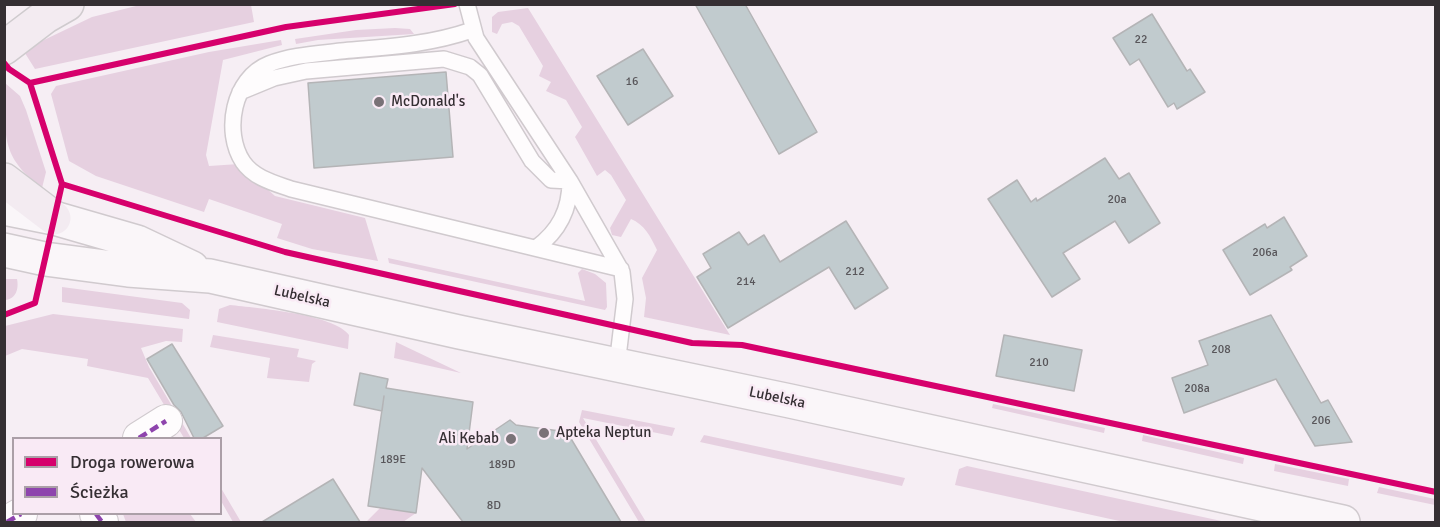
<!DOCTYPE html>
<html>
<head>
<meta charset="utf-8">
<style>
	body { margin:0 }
	#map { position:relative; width:1440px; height:527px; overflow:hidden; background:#f6eef4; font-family:Signika,sans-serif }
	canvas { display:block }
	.frame { position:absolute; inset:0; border:6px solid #352f33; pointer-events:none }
	.legend { position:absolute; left:12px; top:437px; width:210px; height:78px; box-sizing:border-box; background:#f9eaf5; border:2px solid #ab9fa7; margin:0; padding:8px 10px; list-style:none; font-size:18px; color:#352f33 }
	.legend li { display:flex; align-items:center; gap:12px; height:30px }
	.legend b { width:30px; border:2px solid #ab9fa7 }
</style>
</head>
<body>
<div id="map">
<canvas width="1440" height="527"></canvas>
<div class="frame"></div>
<ul class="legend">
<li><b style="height:8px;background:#d6006c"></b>Droga rowerowa</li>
<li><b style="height:8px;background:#8e44ad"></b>Ścieżka</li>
</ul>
</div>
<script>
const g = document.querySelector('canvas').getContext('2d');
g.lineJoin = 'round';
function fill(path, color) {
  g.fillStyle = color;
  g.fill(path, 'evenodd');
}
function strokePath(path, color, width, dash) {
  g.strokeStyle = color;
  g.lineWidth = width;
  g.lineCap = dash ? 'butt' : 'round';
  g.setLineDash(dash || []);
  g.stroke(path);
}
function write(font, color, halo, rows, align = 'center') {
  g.font = font + ' Signika,sans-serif';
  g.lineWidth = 5;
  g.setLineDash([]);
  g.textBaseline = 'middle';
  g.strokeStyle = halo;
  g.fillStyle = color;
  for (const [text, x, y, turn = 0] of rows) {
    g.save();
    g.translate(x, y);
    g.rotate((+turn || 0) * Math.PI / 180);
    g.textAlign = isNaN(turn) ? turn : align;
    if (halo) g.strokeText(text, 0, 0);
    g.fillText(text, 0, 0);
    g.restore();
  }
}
const green = new Path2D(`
	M140,5H251L254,22L35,69L23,50L92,17Z
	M528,8L730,335L644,317L646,298L642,278L657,250C651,237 644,224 631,219L621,237L612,235L610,228L626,200L611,175L605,170L597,176L575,137L582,127L566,100L546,91L551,82L539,76L543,66L519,26L512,22L502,24L497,34L492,32V17L498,12Z
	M395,28L410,29L414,34L318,40L296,44L295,39L356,30Z
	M281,40L282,45L223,60L206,155L209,166L239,164L275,196L365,218L378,261L312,249L277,238L282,224L209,199L204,212L96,176L69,161L51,94L56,86L209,52Z
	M5,83L20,96L26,110L46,172L42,188C0,156 5,136 5,83Z
	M388,258L585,301L578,273L582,269L595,274L606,283L607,307L605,310L389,263Z
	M4,279H17C19,289 16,299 5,300Z
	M62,287L182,303L190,310L189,319L62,302Z
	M230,305C256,308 334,314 349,335L348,349L217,322L219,309Z
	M53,314L183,329L182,342L166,341L141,348L149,367L191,438H184L148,378L87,366L88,359L22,349L5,356V326Z
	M213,335L299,349L297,357L316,361L312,364L309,382L267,378L270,358L210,347Z
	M396,342L461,373L394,358Z
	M993,404L1105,428L1104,433L992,408Z
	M582,410L675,428L672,436L583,418L646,522H639L579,422Z
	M704,435L905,478L902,486L700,442Z
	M1143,435L1244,458L1243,464L1142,441Z
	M1275,464L1349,479L1348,486L1274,471Z
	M967,466L1226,522H1124L955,485L959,469Z
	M1379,487L1435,499V505L1377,493Z
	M221,488L241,522H233L221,501Z
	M380,508L416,513L403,522H366Z
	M123,514H190L196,522H126Z`);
const building = new Path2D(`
	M695,4H745L817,132L779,154Z
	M1152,14L1187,71L1190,69L1205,92L1177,109L1174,103L1168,107L1139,59L1130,65L1113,38Z
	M643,49L673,96L628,125L597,76Z
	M446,72L453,157L314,168L308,83Z
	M1105,158L1119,179L1129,173L1160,223L1129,243L1115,221L1063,253L1080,279L1052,297L988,199L1017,180L1031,202L1036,198L1037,201Z
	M1284,217L1307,256L1290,267L1292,270L1250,295L1223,250L1265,224L1267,228Z
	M846,221L888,288L855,309L829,267L728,328L697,277L711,268L703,254L739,232L748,245L764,235L780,262Z
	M1271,315L1321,403L1328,400L1352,442L1315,446L1276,379L1184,413L1172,378L1208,365L1199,341Z
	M1004,335L1082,350L1074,391L996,376Z
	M172,344L223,426L203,438H194L181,412L174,405L147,359Z
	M360,373L388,379L386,388L473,402L467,449L510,420L516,425L567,432L621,522H463L422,468L416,513L368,506L384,396L382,411L354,405Z
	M333,479L360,522H262Z`);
const lane = new Path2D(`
	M467,4L476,38L570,181L622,272L625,299L617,365
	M472,30C429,45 386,47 341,51C317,54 292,55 269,64C233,78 223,132 243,162C254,178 274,183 291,189L621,269
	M240,92L274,78L306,71L444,59L470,67L480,75L532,161L551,180L570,181C570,210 559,231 536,248`);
const street = new Path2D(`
	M139,438L166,421
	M96,514L102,522
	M7,522L21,514`);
const secondary = new Path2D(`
	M4,208L54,218L137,242L192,268
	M4,250L45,259L128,270L210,276L459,332L790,401L1343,522`);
const highway = new Path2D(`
	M4,48L46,16L67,4
	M4,180L54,218`);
const quiet = new Path2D(`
	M139,438L166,421
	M96,514L102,522
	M7,522L21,514`);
const cycleway = new Path2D(`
	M4,63L9,69L30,83L62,184L35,303L4,315
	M30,83L286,27L455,4
	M62,184L285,252L692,343L742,345L1436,492`);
const markers = [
	[379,102,6,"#797277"],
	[544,433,6,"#797277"],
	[511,439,6,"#797277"]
];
const numberNames = [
	["22",1141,40],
	["16",632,82],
	["20a",1117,200],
	["206a",1265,253],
	["212",855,272],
	["214",746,282],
	["208",1221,350],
	["210",1039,363],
	["208a",1197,389],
	["206",1321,421],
	["189E",393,460],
	["189D",502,465],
	["8D",494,506]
];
const poiNames = [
	["McDonald's",391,102],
	["Apteka Neptun",556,433],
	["Ali Kebab",499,439,"right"]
];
const streetNames = [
	["Lubelska",302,297,13],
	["Lubelska",777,398,12]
];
fill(green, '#e6d0e0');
fill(building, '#c1cbce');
strokePath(building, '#b4b4b6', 1.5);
strokePath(lane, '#d0cace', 18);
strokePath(street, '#d0cace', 34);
strokePath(secondary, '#d0cace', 36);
strokePath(highway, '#cfcbce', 36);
strokePath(lane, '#fefcfd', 15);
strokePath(street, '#fefcfd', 32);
strokePath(secondary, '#faf6f9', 33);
strokePath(highway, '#f3ebf1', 33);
strokePath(quiet, '#8e44ad', 4.5, [9, 4.5]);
strokePath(cycleway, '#d6006c', 6);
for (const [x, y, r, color] of markers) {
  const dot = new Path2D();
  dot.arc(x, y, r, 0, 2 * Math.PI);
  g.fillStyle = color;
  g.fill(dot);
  strokePath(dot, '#f9eaf5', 2);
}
write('12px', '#58565a', null, numberNames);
write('15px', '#352f33', '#f9eaf5', poiNames, 'left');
write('15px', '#352f33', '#f9eaf5', streetNames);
</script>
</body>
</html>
